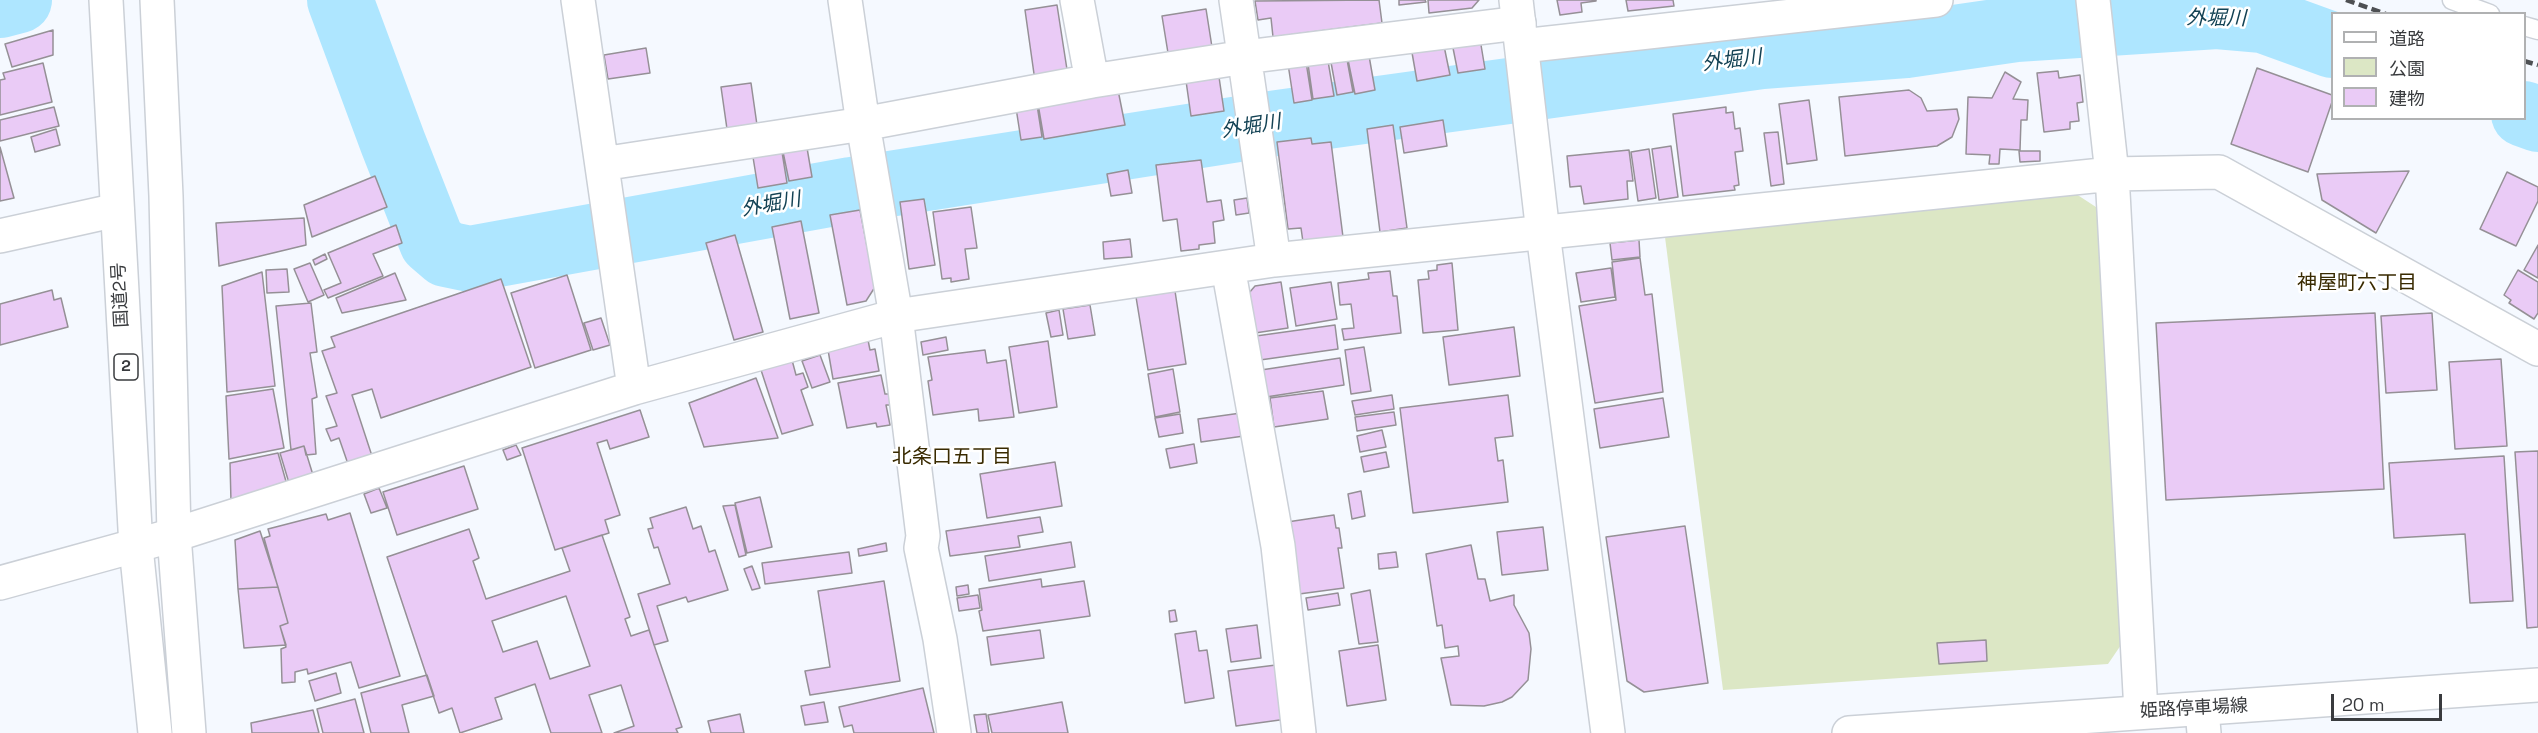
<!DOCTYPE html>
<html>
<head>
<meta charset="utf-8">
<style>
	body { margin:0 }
	#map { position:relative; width:2538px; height:733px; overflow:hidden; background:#f5f9ff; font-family:"Space Grotesk","Noto Sans JP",sans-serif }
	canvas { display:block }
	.legend { position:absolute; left:2331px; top:12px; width:195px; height:108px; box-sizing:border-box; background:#fff; border:2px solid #b0b1b2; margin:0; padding:8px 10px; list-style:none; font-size:18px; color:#393b3e }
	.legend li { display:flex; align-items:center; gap:12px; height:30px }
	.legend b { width:30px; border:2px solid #b0b1b2 }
	.scale { position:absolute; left:2331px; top:694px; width:111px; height:27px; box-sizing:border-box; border:3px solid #393b3e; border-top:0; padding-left:8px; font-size:18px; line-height:21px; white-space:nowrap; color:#393b3e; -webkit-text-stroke:4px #fff; paint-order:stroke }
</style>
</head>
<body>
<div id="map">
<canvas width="2538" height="733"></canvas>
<ul class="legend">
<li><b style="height:8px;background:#fff"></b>道路</li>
<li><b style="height:16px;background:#dce7c5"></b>公園</li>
<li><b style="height:16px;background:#eacbf6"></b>建物</li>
</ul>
<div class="scale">20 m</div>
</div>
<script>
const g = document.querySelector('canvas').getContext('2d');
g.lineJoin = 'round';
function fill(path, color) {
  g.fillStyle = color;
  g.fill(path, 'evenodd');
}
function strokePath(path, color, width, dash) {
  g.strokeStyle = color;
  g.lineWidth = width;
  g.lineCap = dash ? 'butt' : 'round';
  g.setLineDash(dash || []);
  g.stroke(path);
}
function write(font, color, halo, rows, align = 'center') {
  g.font = font + ' "Space Grotesk","Noto Sans JP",sans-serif';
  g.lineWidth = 5;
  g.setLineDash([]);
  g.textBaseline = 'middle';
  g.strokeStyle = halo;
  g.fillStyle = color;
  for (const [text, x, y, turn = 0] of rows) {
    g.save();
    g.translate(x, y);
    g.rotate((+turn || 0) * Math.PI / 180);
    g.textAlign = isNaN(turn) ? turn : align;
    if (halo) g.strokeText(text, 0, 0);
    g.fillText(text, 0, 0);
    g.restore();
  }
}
const green = new Path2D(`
	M2073,192L2099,209L2121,645L2108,664L1723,690L1665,237Z`);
const river = new Path2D(`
	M340,0L393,143L432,242L446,254L470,259L851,190L1277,123L1762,56L1906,45L2016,29L2217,16L2263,20L2332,45
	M0,5L19,0
	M2524,114L2538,119`);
const building = new Path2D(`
	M1379,0L1382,23L1273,37L1271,18L1258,20L1255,1Z
	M1399,0H1425L1426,2L1399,5Z
	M1428,0H1479L1472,8L1429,13Z
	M1557,0H1596V1L1581,3L1582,12L1560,15Z
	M1626,0H1673L1674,6L1628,11Z
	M1057,5L1068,76L1035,81L1025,10Z
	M1206,9L1212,47L1168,53L1162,16Z
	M53,30V55L12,67L5,44Z
	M1480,39L1485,69L1458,73L1452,43Z
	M1443,41L1450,75L1417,81L1411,47Z
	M646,48L650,73L608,79L604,55Z
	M1368,50L1375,90L1355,94L1347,55Z
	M1346,54L1353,92L1337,95L1330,57Z
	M1328,61L1334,96L1313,99L1308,64Z
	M1306,62L1312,100L1294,103L1288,64Z
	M43,63L52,102L0,115V80L5,79L3,73Z
	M2257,68L2332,95V102L2308,172L2231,144Z
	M2058,71L2059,78L2080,75L2083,102L2077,103L2079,121L2070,122V129L2044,132L2037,73Z
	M2005,72L2021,82L2013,99L2028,100L2027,120H2021L2020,150L2000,149L1999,164H1989L1990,155L1966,154L1968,97L1992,98Z
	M1219,77L1224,111L1191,116L1186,81Z
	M751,83L757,125L727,129L721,87Z
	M1118,90L1125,125L1044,139L1038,104Z
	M1909,90L1921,98L1927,111L1957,109L1959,119L1952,137L1937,146L1845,156L1839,97Z
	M1809,100L1817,160L1787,164L1779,104Z
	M1037,105L1042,137L1021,140L1016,108Z
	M54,107L59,126L0,141V120Z
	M1726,107V113L1733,112L1735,129L1740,128L1743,151L1735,152L1739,185L1734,186L1735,190L1683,196L1673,114Z
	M1443,120L1447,146L1404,153L1400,127Z
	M1393,125L1407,228L1380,232L1367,129Z
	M56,129L60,145L35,152L31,137Z
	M1778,132L1784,184L1771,186L1764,133Z
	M1311,138L1312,144L1331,142L1343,237L1303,242L1301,228L1288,229L1277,142Z
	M806,142L812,177L789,181L782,147Z
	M781,146L787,183L758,188L752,151Z
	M1671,146L1678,197L1659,200L1652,149Z
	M0,147L14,198L0,201Z
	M1649,149L1656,198L1638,201L1631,152Z
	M1629,150L1633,181H1627L1628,199L1584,204L1581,186L1570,187L1567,156Z
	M2019,151H2040V161L2020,162Z
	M1201,160L1207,202L1221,200L1224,220L1213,222L1215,243L1199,245V249L1181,251L1177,219L1163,221L1156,165Z
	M1128,170L1132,193L1111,196L1107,174Z
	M2409,171L2376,233L2322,200L2317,174Z
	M2507,172L2538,187V201L2516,246L2480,229Z
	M375,176L387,207L312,237L304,205Z
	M1247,198L1249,213L1236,215L1234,200Z
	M924,199L935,265L909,269L900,202Z
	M971,207L977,248L965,249L969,279L951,282V278L942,279L933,212Z
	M860,210L875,287L866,301L847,305L830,215Z
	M304,218L306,245L219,266L216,223Z
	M801,221L819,313L790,319L772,227Z
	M396,225L402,243L373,254L383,276L328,298L324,290L341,283L328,253Z
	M735,235L763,332L734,340L706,243Z
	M1130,239L1132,257L1104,259L1103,242Z
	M1639,240L1640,257L1612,260L1610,243Z
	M2538,245V278L2524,270Z
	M325,254L327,259L315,265L313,260Z
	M1640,258L1645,295L1652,294L1663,392L1595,403L1579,306L1616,300L1612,262Z
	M310,263L324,295L308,302L294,269Z
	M1452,263L1458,330L1423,333L1418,280L1429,279L1428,271L1437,270V265Z
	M1611,268L1615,297L1581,302L1576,273Z
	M287,269L289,292L267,293L266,270Z
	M2518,270L2538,282V313L2534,319L2509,303L2511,300L2504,295Z
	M1390,271L1393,296H1397L1401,333L1344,340L1342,329L1354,328L1351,304L1340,305L1338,283L1369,279L1368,273Z
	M262,272L275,386L227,392L222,286Z
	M395,273L406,300L342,313L336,298Z
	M567,275L591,350L535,368L511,293Z
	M501,279L531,367L381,418L372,389L352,395L372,456L348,464L339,438L331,441L326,429L337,426L326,396L337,393L322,351L335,347L331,337Z
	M1281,282L1288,328L1255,333L1249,293L1255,286Z
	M1331,282L1337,319L1296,326L1290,288Z
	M52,290L54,300L61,298L68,327L0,345V304Z
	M1175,291L1186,364L1148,370L1136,297Z
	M311,303L317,352L310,353L317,397L312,399L316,454L306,455L304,446L291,450L276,306Z
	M1090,305L1095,335L1068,339L1063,309Z
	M1059,310L1063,335L1051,337L1046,313Z
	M2375,313L2384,489L2166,500L2156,323Z
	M2432,313L2437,390L2386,393L2381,316Z
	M601,318L610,345L593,350L584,323Z
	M1335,325L1338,349L1260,360L1256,336Z
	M1514,327L1520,376L1449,385L1443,337Z
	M946,337L948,350L923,355L921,342Z
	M868,340L870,350L875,349L879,371L833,379L828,350Z
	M1048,341L1057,407L1019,413L1009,347Z
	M1364,347L1371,391L1351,394L1345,350Z
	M985,350L987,363L1006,360L1014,417L979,421L978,409L933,415L928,381L932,380L928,357Z
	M820,355L830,382L812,388L802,361Z
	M1340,358L1344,385L1266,397L1261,370Z
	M2501,359L2507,446L2455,449L2449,362Z
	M792,360L796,375L803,373L808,387L801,390L813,425L782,434L761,370Z
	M1173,369L1180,412L1155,417L1148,374Z
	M881,375L885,394H889L891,405H886L890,425L877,427L876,423L847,428L838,383Z
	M756,378L778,438L704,447L689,403Z
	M273,389L284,448L229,459L226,396Z
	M1323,391L1328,419L1274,427L1270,398Z
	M1392,395L1394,409L1355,415L1352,401Z
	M1508,395L1513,436L1495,438L1498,461L1503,460L1508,502L1413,513L1400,408Z
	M1663,398L1669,437L1600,448L1594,409Z
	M640,410L649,437L610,449L607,440L597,443L620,515L605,520L609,533L555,550L522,448Z
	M1394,412L1396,425L1357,431L1355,417Z
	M1241,413L1244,436L1201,442L1198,419Z
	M1180,414L1183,433L1159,437L1155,418Z
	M1382,430L1386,447L1360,452L1357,436Z
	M1194,444L1197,463L1170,468L1166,449Z
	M516,445L521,455L507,460L503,450Z
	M304,446L313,475L289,483L280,453Z
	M2538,451V627L2527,628L2515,452Z
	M1386,452L1389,467L1364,472L1361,457Z
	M278,453L287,485L231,502L230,463Z
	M2504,456L2513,601L2470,603L2465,534L2394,538L2389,463Z
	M1055,462L1062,506L987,518L980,474Z
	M464,466L478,509L397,535L383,492Z
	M379,488L387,508L371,513L364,494Z
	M1361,491L1365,516L1352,519L1348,494Z
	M760,497L772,547L747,553L735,503Z
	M735,505L746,555L739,557L723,506Z
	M686,507L693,529L701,526L709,552L715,550L728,590L688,602L686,597L657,606L668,641L654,645L638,594L670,584L658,547L654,548L648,529L653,528L650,518Z
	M350,513L400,676L359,688L351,662L308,674L307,669L295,672V682L282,683L281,649L286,647L280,626L288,623L264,538L270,536L268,529L326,514L328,520Z
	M1334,515L1336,528H1339L1342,548H1338L1344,588L1299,594L1287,522Z
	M1040,517L1043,532L1018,536L1020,547L950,556L946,531Z
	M1685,526L1708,683L1644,692L1627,681L1606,537Z
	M1543,527L1548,570L1502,575L1497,532Z
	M469,529L479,558L473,561L486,599L570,571L562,548L602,535L630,617L625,619L631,636L649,630L682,727L676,729L678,733H614L634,726L621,685L589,695L602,733H551L535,684L495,698L502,719L460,733L452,708L439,713L387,557ZM566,596L590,666L550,679L537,641L503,652L492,621Z
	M260,531L278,587L238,589L235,540Z
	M1071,542L1075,567L989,581L985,556Z
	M886,543L887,551L859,556L858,549Z
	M1471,545L1478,579H1485L1490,601L1514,595V605L1529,633L1531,649L1528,680L1512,697L1502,702L1484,706L1451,705L1441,658L1459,656L1458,646L1445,648L1442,625L1437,626L1426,554Z
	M849,552L852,573L765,584L762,563Z
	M1396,552L1398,567L1379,569L1378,554Z
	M752,566L760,588L752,590L744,569Z
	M1041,579L1042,587L1084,581L1090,616L983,631L979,611L982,610L979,589Z
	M884,581L900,681L810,695L805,671L830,667L818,591Z
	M968,585L969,594L957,596L956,587Z
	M278,587L288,623L280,626L286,645L244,648L238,589Z
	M1370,590L1378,642L1359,644L1351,594Z
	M1338,593L1340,605L1308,610L1306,598Z
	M978,595L980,608L959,611L957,598Z
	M1175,610L1177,621L1170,622L1169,611Z
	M1257,625L1261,658L1231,662L1226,629Z
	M1040,630L1044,658L991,665L987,637Z
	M1196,631L1199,651L1207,650L1214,698L1185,703L1175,634Z
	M1986,640L1987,661L1939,664L1937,643Z
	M1378,645L1386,700L1347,706L1339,651Z
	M1276,665L1287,719L1236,726L1228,671Z
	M336,673L341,693L315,701L309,681Z
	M427,675L434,696L402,705L409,733H371L361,693Z
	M923,688L934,733H854L852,725L844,727L839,707Z
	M355,699L364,733H323L317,709Z
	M824,702L828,722L805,725L801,706Z
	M1062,702L1068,733H992L988,715Z
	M313,710L319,733H252L251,723Z
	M740,714L744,733H711L708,721Z
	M986,714L989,733H977L974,715Z`);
const lane = new Path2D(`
	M2452,0L2490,14
	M2524,26L2538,30`);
const street = new Path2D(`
	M845,0L863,124L896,316L923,536L921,548L940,639L954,733
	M1077,0L1092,81
	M1236,0L1274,260
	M2093,0L2112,174L2141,712
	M1522,46L1936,0
	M602,164L863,124L1092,81L1245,57L1519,23
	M0,236L117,210
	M1228,267L1278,546L1299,733
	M634,388L896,316L1274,260L2112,174L2219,172L2538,349
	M0,583L174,535L634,388L578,0
	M2202,710L2204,733`);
const secondary = new Path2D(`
	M1516,0L1543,233L1608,733
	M1849,733L2538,685`);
const highway = new Path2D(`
	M106,0L136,547L155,733
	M157,0L166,196L174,535L189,733`);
const rail = new Path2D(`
	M2346,0L2386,14
	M2524,61L2538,65`);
const shields = [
	[126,367,24]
];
const shieldNames = [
	["2",126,367]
];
const streetNames = [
	["国道2号",121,295,-93],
	["姫路停車場線",2194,709,-3]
];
const waterNames = [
	["外堀川",2216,19,1],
	["外堀川",1732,61,-7],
	["外堀川",1251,127,-9],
	["外堀川",771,205,-10]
];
const neighbourhoodNames = [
	["神屋町六丁目",2357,284],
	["北条口五丁目",952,458]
];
fill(green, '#dce7c5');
strokePath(river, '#aee6ff', 66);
fill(building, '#eacbf6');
strokePath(building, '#959096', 1.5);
strokePath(lane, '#cbd0d7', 21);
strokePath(street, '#cbd0d7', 36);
strokePath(secondary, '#cbd0d7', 36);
strokePath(highway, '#cbd0d7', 36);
strokePath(lane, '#fff', 18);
strokePath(street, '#fff', 33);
strokePath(secondary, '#fff', 33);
strokePath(highway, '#fff', 33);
strokePath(rail, '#4e5053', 4.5, [9, 4.5]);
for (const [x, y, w] of shields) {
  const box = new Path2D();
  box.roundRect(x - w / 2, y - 13, w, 26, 4.5);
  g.fillStyle = '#fff';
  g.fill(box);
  strokePath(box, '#393b3e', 1.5);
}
write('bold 16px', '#393b3e', null, shieldNames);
write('18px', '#393b3e', '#fff', streetNames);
write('italic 20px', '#134254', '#fff', waterNames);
write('20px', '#392a00', '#fff', neighbourhoodNames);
</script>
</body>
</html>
